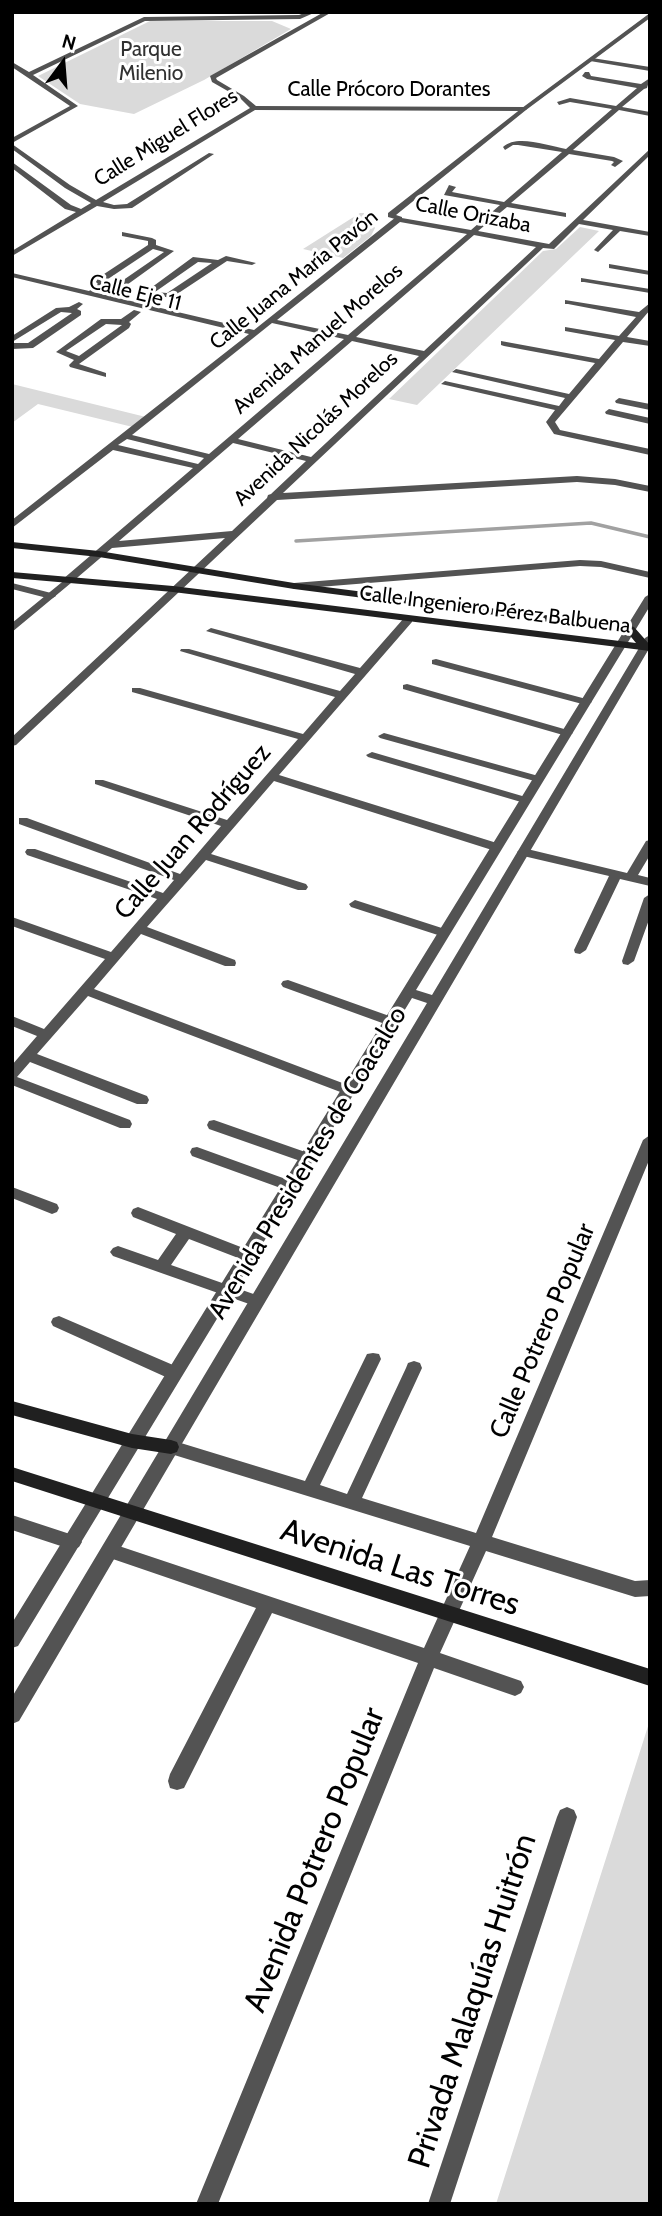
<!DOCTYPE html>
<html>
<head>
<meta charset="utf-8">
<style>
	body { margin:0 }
	#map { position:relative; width:662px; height:2216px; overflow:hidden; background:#fff; font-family:Cabin,sans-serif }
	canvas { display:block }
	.frame { position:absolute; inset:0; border:14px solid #000; pointer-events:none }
	.north { position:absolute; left:28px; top:28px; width:70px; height:70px; -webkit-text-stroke:5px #fff; paint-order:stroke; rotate:16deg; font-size:19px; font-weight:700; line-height:28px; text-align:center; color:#000 }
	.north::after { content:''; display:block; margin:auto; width:24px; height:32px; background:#000; clip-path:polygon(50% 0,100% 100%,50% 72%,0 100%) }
</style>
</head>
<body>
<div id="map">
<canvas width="662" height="2216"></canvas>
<div class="frame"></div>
<div class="north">N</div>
</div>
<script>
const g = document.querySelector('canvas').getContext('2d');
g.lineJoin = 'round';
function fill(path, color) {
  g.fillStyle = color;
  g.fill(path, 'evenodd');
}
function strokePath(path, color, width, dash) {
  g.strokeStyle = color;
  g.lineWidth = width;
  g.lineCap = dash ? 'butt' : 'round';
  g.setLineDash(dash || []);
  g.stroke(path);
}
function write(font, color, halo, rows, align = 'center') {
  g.font = font + ' Cabin,sans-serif';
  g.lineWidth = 6;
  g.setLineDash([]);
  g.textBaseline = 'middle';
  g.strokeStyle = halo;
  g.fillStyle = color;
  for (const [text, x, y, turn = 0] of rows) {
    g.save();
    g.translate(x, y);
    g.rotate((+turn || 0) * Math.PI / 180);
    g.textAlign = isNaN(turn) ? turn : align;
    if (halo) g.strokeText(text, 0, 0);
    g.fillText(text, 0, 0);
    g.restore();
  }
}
const green = new Path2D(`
	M150,21H272L291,29L204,80L134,114L80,104L38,76Z
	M360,213H364L362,223H372L375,228L371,236L343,258L303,249Z
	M580,227L599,231L417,405L389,399L543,251L556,249Z
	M12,384L150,418L137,428L38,404L12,423Z
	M650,1720V2204H496Z`);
const stream = new Path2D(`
	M296,541L591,523L650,537`);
const minor = new Path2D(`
	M307,12H316L300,19L145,21L33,75L78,106L12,143V138L70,106L12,67V62L29,72L144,17L299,15Z
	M324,12H332L216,78L217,80L244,96L256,106L524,107L527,109L524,111L255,110L103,202L114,205L127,204L209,153L214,154L132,208L114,209L97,206L12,256V251L76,212L65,209L12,168V162L71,205L81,209L91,203L65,188L12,149V144L70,185L96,200L250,108L240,98L212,82L210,76Z
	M592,58L650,67V71L590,61Z
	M585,72H589L591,76L641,84L650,78L647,88L644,89L622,107L650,112V116L619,110L573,150L614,157L623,161L615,167L611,165L614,162L612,161L569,154L511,203L566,213V217L507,207L478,231L549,244L650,149V155L583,220L650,232V236L620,231L598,252L594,250L613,230L579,224L554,249L543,248L283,493L577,476L615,479L650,486V492L615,485L577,482L277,500L16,745L12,746V737L225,538L112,548L71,583H63V579L193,468L113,450L12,528V520L249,334L12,277V273L89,291L98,284L96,282L98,278L148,245V241L122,236V232L152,238L156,240V245L174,251L124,287L106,286L97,293L254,330L396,217L471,230L500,205L444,195L449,185L456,187L452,192L504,202L562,152L518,145H513L505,150L503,147C517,134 548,146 566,149L612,109L570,102L559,105L557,102L570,98L616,106L637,88L587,79L582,76ZM400,222L467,234L348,335L277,320ZM474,235L536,247L424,351L356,337ZM153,249L164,252L119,283L105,281ZM272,323L344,339L209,454L132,435ZM352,341L419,356L311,457L238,439ZM127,439L204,458L198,464L118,445ZM233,443L306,461L271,494L268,495L267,498L232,531L119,541Z
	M226,256L256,263L252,265L227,261L171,298L144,293L193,257L218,260ZM198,262L212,263L167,293L155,292Z
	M609,264L650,271V275L609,268Z
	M581,278L650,289V293L584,282H581Z
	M565,300L639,312L650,303V310L627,337L650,341V346L623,342L555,422L560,430L650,449V455L554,434L546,422L555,410L441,384L445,381L559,406L565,398L452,372L456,369L569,394L595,363L504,346L501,345V341L599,359L615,340L565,331V327L619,336L636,317L568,304H565Z
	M79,302L83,304L77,309L81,311V315L33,348L12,349V343H28L72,313L61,312L12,342V336L56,308L69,307Z
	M134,310L141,312L129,322L131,324L129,328L79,364L106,373V377L70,367L69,365L74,360L56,352L101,319H121ZM106,324L122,325L79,356L66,351Z
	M619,398L650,404V410L616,403L615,401Z
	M609,409L650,418V424L606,414L605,412Z
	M580,560L601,561L650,572V578L601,567L580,566L294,589L289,586L294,583Z
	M12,583L55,594L56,596L51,599L12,589Z
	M408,617L412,618V622L279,775L500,844L502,847L500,850H492L274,781L211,854L306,884L308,887L306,890H298L206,860L147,927L235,960L236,963L235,966H225L141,934L94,989L353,1087L355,1090L353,1093H343L88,996L37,1054L147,1096L149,1100L147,1104H137L30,1062L17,1077L130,1120L132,1124L130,1128H120L12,1085V1065L37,1036L12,1026V1016L44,1029L105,959L12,926V917L111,952L157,899L27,855L25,852L27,849H35L163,893L174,880L19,824V818H27L180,874L221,826L95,784V780H103L227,820L298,739L132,692V688H140L303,734L335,697L180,651L181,649H189L340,691L355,674L206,631L211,628L360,668L404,618Z
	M436,659L590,700L592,702L586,705L432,664V660Z
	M407,684L571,731L573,733L567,736L563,735L403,689V685Z
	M384,733L542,777L544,779L538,782L380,738L378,736Z
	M372,752L529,798L531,800L529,802H521L368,757L366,755Z
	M650,840V855L638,875L650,878V886L620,879L586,950L580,954L575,953L574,950L609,876L519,855L517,852L523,848L627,873L646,841Z
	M650,894V917L634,961L628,965L623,964L622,961L644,898Z
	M355,900L448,930L450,933L444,937L351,907L349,904Z
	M288,980L395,1018L397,1021L395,1024H385L283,987L281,984L283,981Z
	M214,1120L311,1154L313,1158L311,1162L306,1163L209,1129L207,1125L209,1121Z
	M650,1135V1158L492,1537L635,1581L650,1580V1596L635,1597L486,1551L440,1653L521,1681L524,1687L521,1693L515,1696L434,1668L218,2204H196L418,1663L272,1613L184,1788L177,1790L170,1788L168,1781L170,1774L256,1608L104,1556L101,1551L104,1546L110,1543L424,1648L470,1546L171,1454L165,1452L163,1447L165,1442L171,1440L305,1481L367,1354L373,1353L379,1354L381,1359L320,1485L347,1494L406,1368L408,1363L414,1361L420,1363L422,1368L362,1498L476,1533L643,1140Z
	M197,1147L294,1182L296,1186L294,1190L289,1191L192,1156L190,1152L192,1148Z
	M12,1187L57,1204L59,1208L57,1212L52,1214L12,1198Z
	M138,1207L251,1251L254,1255L251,1259L246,1261L189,1239L171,1265L262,1297L265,1301L262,1305L257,1307L252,1305L113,1256L110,1252L113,1248L118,1246L158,1260L176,1234L133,1217L131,1213L133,1209Z
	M59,1316L180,1368L182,1373L180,1378L174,1380L168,1378L53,1326L51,1322L53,1318Z
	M12,1515L79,1537L82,1542L79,1547L73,1550L12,1530Z
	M567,1807L574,1810L577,1817L450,2204H428L557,1817L560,1810Z`);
const tertiary = new Path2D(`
	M650,13V18L526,110L396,215L402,217V221L388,217V213L522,108Z
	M67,578L72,581L71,583L12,632V623Z
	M650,594V606L416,990L432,995L645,638L650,635V647L19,1721L12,1724V1697L427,1003L412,998L18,1646L12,1648V1623L645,597Z`);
const secondary = new Path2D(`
	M12,542L99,551L294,583L630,626L634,627L650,645V651L173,592L12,578V572L173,586L636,643L627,632L294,589L99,557L12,548Z
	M12,1401L132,1434L171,1440L177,1442L179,1447L177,1452L171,1454L132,1448L12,1415Z
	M12,1467L650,1669V1686L12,1481Z`);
const farParknames = [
	["Parque",151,50],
	["Milenio",151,74]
];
const farStreetnames = [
	["Calle Prócoro Dorantes",389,90],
	["Calle Miguel Flores",166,138,-32],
	["Calle Orizaba",473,215,11],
	["Calle Juana María Pavón",294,280,-39],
	["Calle Eje 11",135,293,14],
	["Avenida Manuel Morelos",318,339,-41],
	["Avenida Nicolás Morelos",316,429,-43],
	["Calle Ingeniero Pérez Balbuena",495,610,7]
];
const streetNames = [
	["Calle Juan Rodríguez",193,832,-49],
	["Avenida Presidentes de Coacalco",308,1163,-59],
	["Calle Potrero Popular",543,1331,-67]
];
const nearStreetnames = [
	["Avenida Las Torres",400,1568,18],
	["Avenida Potrero Popular",315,1860,-68],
	["Privada Malaquías Huitrón",473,2001,-72]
];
fill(green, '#dadada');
strokePath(stream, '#a1a1a1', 3.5);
fill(minor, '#535353');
fill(tertiary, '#535353');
fill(secondary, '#202020');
write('21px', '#313131', '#fff', farParknames);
write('21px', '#000', '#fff', farStreetnames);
write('26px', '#000', '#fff', streetNames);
write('32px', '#000', '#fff', nearStreetnames);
</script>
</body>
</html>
